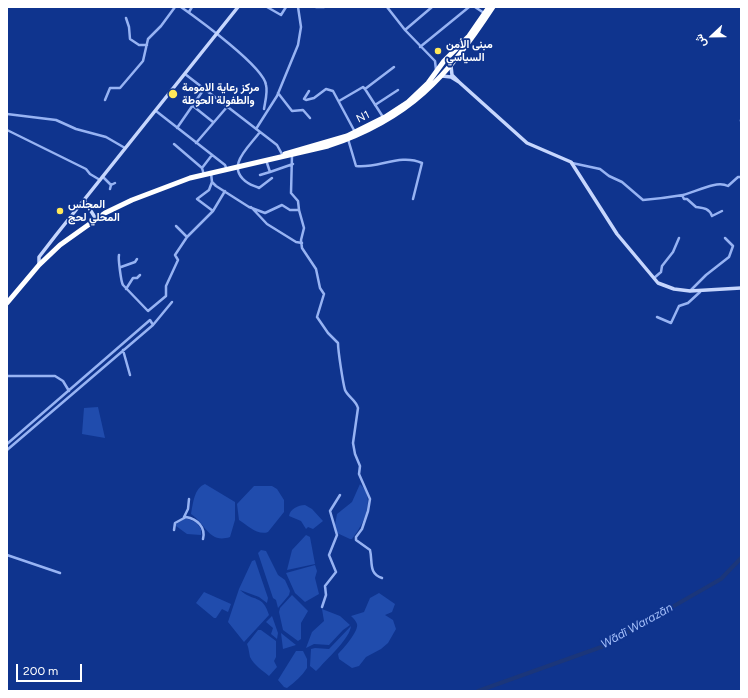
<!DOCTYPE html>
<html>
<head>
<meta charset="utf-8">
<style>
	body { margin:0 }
	#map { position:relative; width:748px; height:698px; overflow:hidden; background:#0f348e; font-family:Figtree,Vazirmatn,sans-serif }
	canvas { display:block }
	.frame { position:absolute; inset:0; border:8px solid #fff; pointer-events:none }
	.north { position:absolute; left:692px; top:16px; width:40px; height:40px; -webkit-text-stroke:3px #0f348e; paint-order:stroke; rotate:248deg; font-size:11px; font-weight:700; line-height:16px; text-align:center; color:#fff }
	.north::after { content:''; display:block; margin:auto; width:14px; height:18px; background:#fff; clip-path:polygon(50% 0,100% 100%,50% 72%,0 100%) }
	.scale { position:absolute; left:16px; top:664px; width:66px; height:18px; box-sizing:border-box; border:2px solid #fff; border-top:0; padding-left:5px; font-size:12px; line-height:14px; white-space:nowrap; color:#fff; -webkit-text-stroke:3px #0f348e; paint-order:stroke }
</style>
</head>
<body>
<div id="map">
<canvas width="748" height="698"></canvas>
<div class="frame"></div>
<div class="north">ش</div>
<div class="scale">200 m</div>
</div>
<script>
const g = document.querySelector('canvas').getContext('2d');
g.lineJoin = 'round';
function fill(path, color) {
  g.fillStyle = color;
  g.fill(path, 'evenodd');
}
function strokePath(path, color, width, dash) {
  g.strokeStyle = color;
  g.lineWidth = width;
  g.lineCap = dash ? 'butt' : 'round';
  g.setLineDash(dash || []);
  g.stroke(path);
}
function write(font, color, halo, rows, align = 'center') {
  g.font = font + ' Figtree,Vazirmatn,sans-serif';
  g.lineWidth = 3.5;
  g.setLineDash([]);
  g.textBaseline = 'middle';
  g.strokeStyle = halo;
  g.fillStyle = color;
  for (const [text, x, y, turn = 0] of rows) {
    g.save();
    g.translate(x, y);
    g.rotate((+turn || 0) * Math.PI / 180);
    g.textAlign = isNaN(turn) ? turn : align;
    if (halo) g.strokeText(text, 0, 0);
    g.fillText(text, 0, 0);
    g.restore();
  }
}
const green = new Path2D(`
	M98,407L105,438L82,434L84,408Z
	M205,484L235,502V520L230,537C209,544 206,524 191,514C193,504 194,488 205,484Z
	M360,484C377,499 363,525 352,539H350L337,533L335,525L337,514L352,502Z
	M254,486H272L277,489L284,500V512L268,532C258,536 247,525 239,520L237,504Z
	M305,505L312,509L323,521L313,529L308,527L306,529L301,521L289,516C290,509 298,505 305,505Z
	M186,518L197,523L201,529V535L187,534L176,526V524Z
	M306,535L310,537L315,564L287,570L292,550Z
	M261,550L266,551L278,575L285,580L290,591L289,595L278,608L276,600L273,598L258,553Z
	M255,560L268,598L267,603L259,597L240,590C253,602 263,594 269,615L244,642L228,622L239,589L252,561Z
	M315,565L317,571L315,578L319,594L305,602L295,593L286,573Z
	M204,592L231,604L228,612L222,609L216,618H214L196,603Z
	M379,593L395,604L392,612L385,615L393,620L396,629L388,643L381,649L366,657L359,666L352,668L339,659L338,654C343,649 359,631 357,624C356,621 354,619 351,616L364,612L370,598Z
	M292,595L308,611L301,623V639L298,641L283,630L279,612L280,608Z
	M322,609L340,616L350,625L343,630L329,645L314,644L306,648L312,632L324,621Z
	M272,616L278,633L277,639L271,634L273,628L266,622Z
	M351,626C350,638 329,657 320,667L316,671L310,666L311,649L315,648L329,649Z
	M258,630H261L276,641V657L274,661L277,667L269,676C263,671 254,665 250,657C249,653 249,649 247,644Z
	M281,633L296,645L283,649Z
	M296,651H303L307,659V668C302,676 295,682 287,688L284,687L278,680Z`);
const river = new Path2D(`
	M478,691L604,646L721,579L741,558`);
const street = new Path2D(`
	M181,7C198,19 264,67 266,85C268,92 265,102 264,109
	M267,7L281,15L286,7
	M316,7H324
	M387,7L405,30L435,61L436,70
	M475,7L484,13
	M189,12L192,7
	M126,18L129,27L130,39L139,45H147
	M405,30L432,7
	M420,47L469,7
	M185,74L277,145L283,156
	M365,89L383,117
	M309,91L304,99L306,100L314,98L326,89L333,91L355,132
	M278,93L292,111L303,110L310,118
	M105,100L110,88H120L143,61L148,39L161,26L175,7
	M339,101L363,87L365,89L394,67
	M375,105L398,90
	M193,106L213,122
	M156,111L225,165L227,170
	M7,114L56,120L76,129L106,137L125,148
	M741,120V121
	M177,128L204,89
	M256,129L277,96L298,45L301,27L298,7
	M7,130L86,169L90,174L100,180
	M260,132C248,148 224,167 248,183C252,186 256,186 259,188L272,178
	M348,139L356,166C378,169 400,153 422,163L413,199
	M196,143L227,107
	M174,144L202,168L204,175
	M572,163L600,169L609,176L622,182L643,200C655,199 671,197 683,195C696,192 716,180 728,186L738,177H741
	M202,168L212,155
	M270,172L293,164
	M211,173L212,182L216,186L249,207L265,213L282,205L290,210H299L298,201L291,193L292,155
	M260,175L270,172L266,160
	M103,177L111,185L110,189
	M212,182L209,190L197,199L213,211
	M111,185L115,183
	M682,195L684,199H687L696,207C703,208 709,208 712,216L722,211
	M251,207L267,224L296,242L302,243
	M299,210L304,228L301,240L302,248L316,269L320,288L324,294L317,317L328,333L338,343C338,351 343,383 345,390C348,397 356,400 358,408L353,443L355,454L360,466L359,474L370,499L368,511L362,529L356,537V540L370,550C373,562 368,573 382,578
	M176,226L187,237L213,211L225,191
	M119,255C118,258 121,282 123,285L148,311L166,296V286L178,260L175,255L187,237
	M121,267L135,262L137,259
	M654,278L661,272L662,266L673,252L679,238
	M126,289L133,278H137L140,275
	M690,291L706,275L729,257L733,246L725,238
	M657,317L671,323L679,306L688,303L700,292
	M123,350L130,375
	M7,376H55L63,381L69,391
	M7,444L150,320L153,325
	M7,450L153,325L172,302
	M184,517L188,509L189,499
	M174,530L175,523L186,517C197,519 206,527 203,539
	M7,555L60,573
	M322,607L326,595L325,586L336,572L329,555L337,535L330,511L340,495`);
const secondary = new Path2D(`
	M442,76L451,77L459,82L452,75L451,66
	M459,82L527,143L571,162L617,234L658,283L674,289L690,291L741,288
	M84,200L96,219
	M39,265V257L56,235L238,7`);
const highway = new Path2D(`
	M285,154L347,136L385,117L408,102L428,83L444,61L469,36L489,7
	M7,303L39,265L60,245L105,213L132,200L190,178L328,146C410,119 447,77 493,7`);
const markers = [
	[438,51,4,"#ffe859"],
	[173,94,5,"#ffe859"],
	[60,211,4,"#ffe859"]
];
const poiNames = [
	["مبنى الأمن",446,45],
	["السياسي",446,58],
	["مركز رعاية الامومة",182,88],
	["والطفولة الحوطة",182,101],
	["المجلس",68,205],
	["المحلي لحج",68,218]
];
const streetNames = [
	["N1",363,117,-26]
];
const waterNames = [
	["Wādī Warazān",637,626,-29]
];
fill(green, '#204cad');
strokePath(river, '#1b367a', 4);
strokePath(street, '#97b3f3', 2.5);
strokePath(secondary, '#c6d6fd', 3.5);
strokePath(highway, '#fff', 5);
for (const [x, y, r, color] of markers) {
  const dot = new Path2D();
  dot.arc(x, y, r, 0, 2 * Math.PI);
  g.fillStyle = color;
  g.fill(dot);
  strokePath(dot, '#0f348e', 1.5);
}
write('bold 11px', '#fff', '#0f348e', poiNames, 'left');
write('11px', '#fff', '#0f348e', streetNames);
write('italic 12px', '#a3befa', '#0f348e', waterNames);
</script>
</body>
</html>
